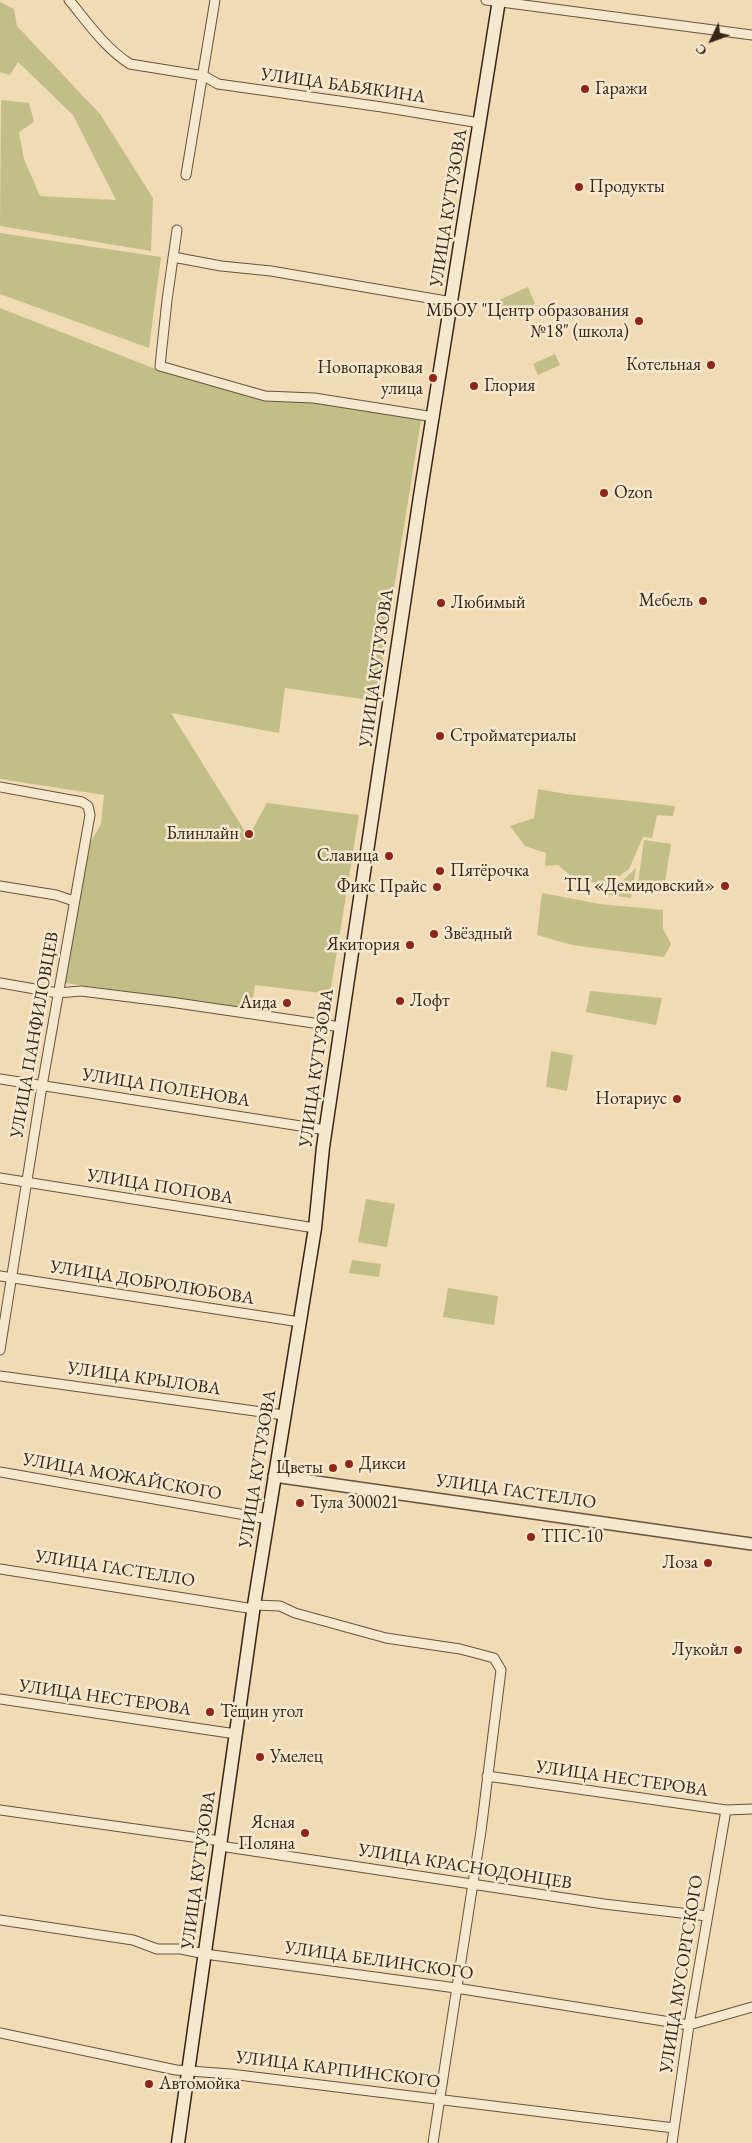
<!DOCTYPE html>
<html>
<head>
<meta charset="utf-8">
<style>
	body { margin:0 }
	#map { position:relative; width:752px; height:2143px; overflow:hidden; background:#f1dbb5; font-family:"EB Garamond",serif }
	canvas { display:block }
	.north { position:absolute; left:687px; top:15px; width:50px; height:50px; -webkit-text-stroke:4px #f6e8cf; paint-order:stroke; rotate:228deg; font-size:14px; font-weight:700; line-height:20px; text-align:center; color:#372417 }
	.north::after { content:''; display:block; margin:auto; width:18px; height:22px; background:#372417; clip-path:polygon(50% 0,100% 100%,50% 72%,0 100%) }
</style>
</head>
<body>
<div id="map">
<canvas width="752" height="2143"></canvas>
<div class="north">С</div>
</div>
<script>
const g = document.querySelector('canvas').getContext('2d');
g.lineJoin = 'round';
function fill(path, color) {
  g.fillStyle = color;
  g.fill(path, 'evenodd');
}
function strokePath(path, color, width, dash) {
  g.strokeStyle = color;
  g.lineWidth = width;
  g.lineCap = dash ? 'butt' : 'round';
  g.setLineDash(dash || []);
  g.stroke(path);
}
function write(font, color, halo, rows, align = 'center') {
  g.font = font + ' "EB Garamond",serif';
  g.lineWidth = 5;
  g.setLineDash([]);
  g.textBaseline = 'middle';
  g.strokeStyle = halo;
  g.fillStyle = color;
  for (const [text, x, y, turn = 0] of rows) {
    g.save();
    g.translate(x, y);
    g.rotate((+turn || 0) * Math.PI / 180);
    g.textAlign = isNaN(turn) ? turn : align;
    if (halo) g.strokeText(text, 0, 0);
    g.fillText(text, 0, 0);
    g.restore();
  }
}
const green = new Path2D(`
	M0,2L14,9L17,26L100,114L153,198L151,251L0,226L1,100L29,103L34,122L19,132L24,159L40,196L116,200L73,115L18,62L10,75L0,72Z
	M0,233L161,257L149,348L0,294Z
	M528,287L535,304L506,316L499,300Z
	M0,308L158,370L268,401L310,402L421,420L376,701L285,688L279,733L171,713L246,833L251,832L267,803L359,815L330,994L255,985L252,1009L65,983L90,843L101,824L104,795L0,779Z
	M555,354L560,365L538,375L533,364Z
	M538,789L566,794L675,806L673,816L657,815L652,838L643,837L629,869L606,886L570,875L558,865L545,866L546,853L525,846L510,826L534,818Z
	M644,840L671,844L664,888L638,884Z
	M636,868L631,898L603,894L620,883Z
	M542,893L600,904L663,910V929L671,944L664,957L572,945L537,935Z
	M590,991L662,998L656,1025L586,1012Z
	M551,1051L573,1055L567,1091L546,1087Z
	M366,1199L395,1204L387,1247L358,1242Z
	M352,1260L381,1264L379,1277L349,1273Z
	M448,1288L498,1296L494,1325L443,1317Z`);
const minor = new Path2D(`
	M69,0C88,23 105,48 130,64L204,76L218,84L382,107L480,123
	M486,0L752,35
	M186,175L215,0
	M177,230L167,300L160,366L265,396L314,398L434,417
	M173,257L221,266L271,271L452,302
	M0,787L82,802L88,806L90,815L42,1086L0,1350
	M0,886L56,895L74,901
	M0,983L58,993L81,991L170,1002L341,1027
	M0,1079L326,1130
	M0,1178L315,1228
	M0,1276L300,1322
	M0,1376L284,1415
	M0,1472L268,1519
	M0,1569L254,1609
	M254,1605L280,1606L295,1613L386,1638L460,1649L494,1658L501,1670L481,1831L433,2143
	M0,1699L236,1734
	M487,1776L726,1810L752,1809
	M0,1810L221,1841
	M220,1846L604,1904L707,1916
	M0,1920L133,1940L157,1949H181L205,1954L456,1988L689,2025L752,2007
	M0,2033L176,2070L230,2074L674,2128
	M672,2143L689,2025L726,1810`);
const tertiary = new Path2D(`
	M274,1476L752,1544`);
const secondary = new Path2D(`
	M178,2143L254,1605L315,1228L323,1147L420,496L499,0`);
const markers = [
	[585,89,5,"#8f2418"],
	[579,187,5,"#8f2418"],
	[639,321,5,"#8f2418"],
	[711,365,5,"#8f2418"],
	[433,378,5,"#8f2418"],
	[474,386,5,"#8f2418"],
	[604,493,5,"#8f2418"],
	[703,601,5,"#8f2418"],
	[441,603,5,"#8f2418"],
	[440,736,5,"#8f2418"],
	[249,834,5,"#8f2418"],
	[389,856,5,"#8f2418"],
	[440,871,5,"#8f2418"],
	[725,886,5,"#8f2418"],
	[437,887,5,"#8f2418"],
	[434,934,5,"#8f2418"],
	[410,945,5,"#8f2418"],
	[400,1001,5,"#8f2418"],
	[287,1003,5,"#8f2418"],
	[677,1099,5,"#8f2418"],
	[349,1464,5,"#8f2418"],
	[333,1468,5,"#8f2418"],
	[300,1503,5,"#8f2418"],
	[531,1537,5,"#8f2418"],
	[708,1563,5,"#8f2418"],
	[738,1650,5,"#8f2418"],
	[210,1712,5,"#8f2418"],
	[260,1757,5,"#8f2418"],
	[305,1833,5,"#8f2418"],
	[149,2084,5,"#8f2418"]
];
const streetNames = [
	["УЛИЦА БАБЯКИНА",343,86,8],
	["УЛИЦА КУТУЗОВА",449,208,-81],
	["УЛИЦА КУТУЗОВА",377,668,-82],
	["УЛИЦА ПАНФИЛОВЦЕВ",35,1035,-80],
	["УЛИЦА КУТУЗОВА",317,1068,-82],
	["УЛИЦА ПОЛЕНОВА",166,1088,9],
	["УЛИЦА ПОПОВА",160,1187,9],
	["УЛИЦА ДОБРОЛЮБОВА",152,1283,9],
	["УЛИЦА КРЫЛОВА",144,1379,8],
	["УЛИЦА КУТУЗОВА",258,1469,-81],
	["УЛИЦА МОЖАЙСКОГО",122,1477,10],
	["УЛИЦА ГАСТЕЛЛО",516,1492,8],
	["УЛИЦА ГАСТЕЛЛО",115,1569,9],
	["УЛИЦА НЕСТЕРОВА",105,1698,8],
	["УЛИЦА НЕСТЕРОВА",622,1779,8],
	["УЛИЦА КРАСНОДОНЦЕВ",465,1867,9],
	["УЛИЦА КУТУЗОВА",199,1870,-82],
	["УЛИЦА БЕЛИНСКОГО",379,1961,8],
	["УЛИЦА МУСОРГСКОГО",682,1974,-81],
	["УЛИЦА КАРПИНСКОГО",338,2070,7]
];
const poiNames = [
	["Гаражи",595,89],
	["Продукты",589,187],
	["МБОУ \"Центр образования",629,311,"right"],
	["№18\" (школа)",629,332,"right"],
	["Котельная",701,365,"right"],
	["Новопарковая",423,368,"right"],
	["улица",423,389,"right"],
	["Глория",484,386],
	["Ozon",614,493],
	["Мебель",693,601,"right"],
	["Любимый",451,603],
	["Стройматериалы",450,736],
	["Блинлайн",239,834,"right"],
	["Славица",379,856,"right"],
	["Пятёрочка",450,871],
	["ТЦ «Демидовский»",715,886,"right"],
	["Фикс Прайс",427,887,"right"],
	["Звёздный",444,934],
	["Якитория",400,945,"right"],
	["Лофт",410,1001],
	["Аида",277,1003,"right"],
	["Нотариус",667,1099,"right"],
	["Дикси",359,1464],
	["Цветы",323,1468,"right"],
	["Тула 300021",310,1503],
	["ТПС-10",541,1537],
	["Лоза",698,1563,"right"],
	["Лукойл",728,1650,"right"],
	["Тёщин угол",220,1712],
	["Умелец",270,1757],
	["Ясная",295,1823,"right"],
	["Поляна",295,1844,"right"],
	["Автомойка",159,2084]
];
fill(green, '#c1be88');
strokePath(minor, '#66523e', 11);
strokePath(tertiary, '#66523e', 14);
strokePath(secondary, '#372417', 15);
strokePath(minor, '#f6e8cf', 9);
strokePath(tertiary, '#f6e8cf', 11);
strokePath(secondary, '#f6e8cf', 12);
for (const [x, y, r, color] of markers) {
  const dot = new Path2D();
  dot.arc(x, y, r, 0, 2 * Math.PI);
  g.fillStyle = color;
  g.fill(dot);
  strokePath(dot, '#f6e8cf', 2);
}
write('18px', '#372417', '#f6e8cf', streetNames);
write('18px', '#372417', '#f6e8cf', poiNames, 'left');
</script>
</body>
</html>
